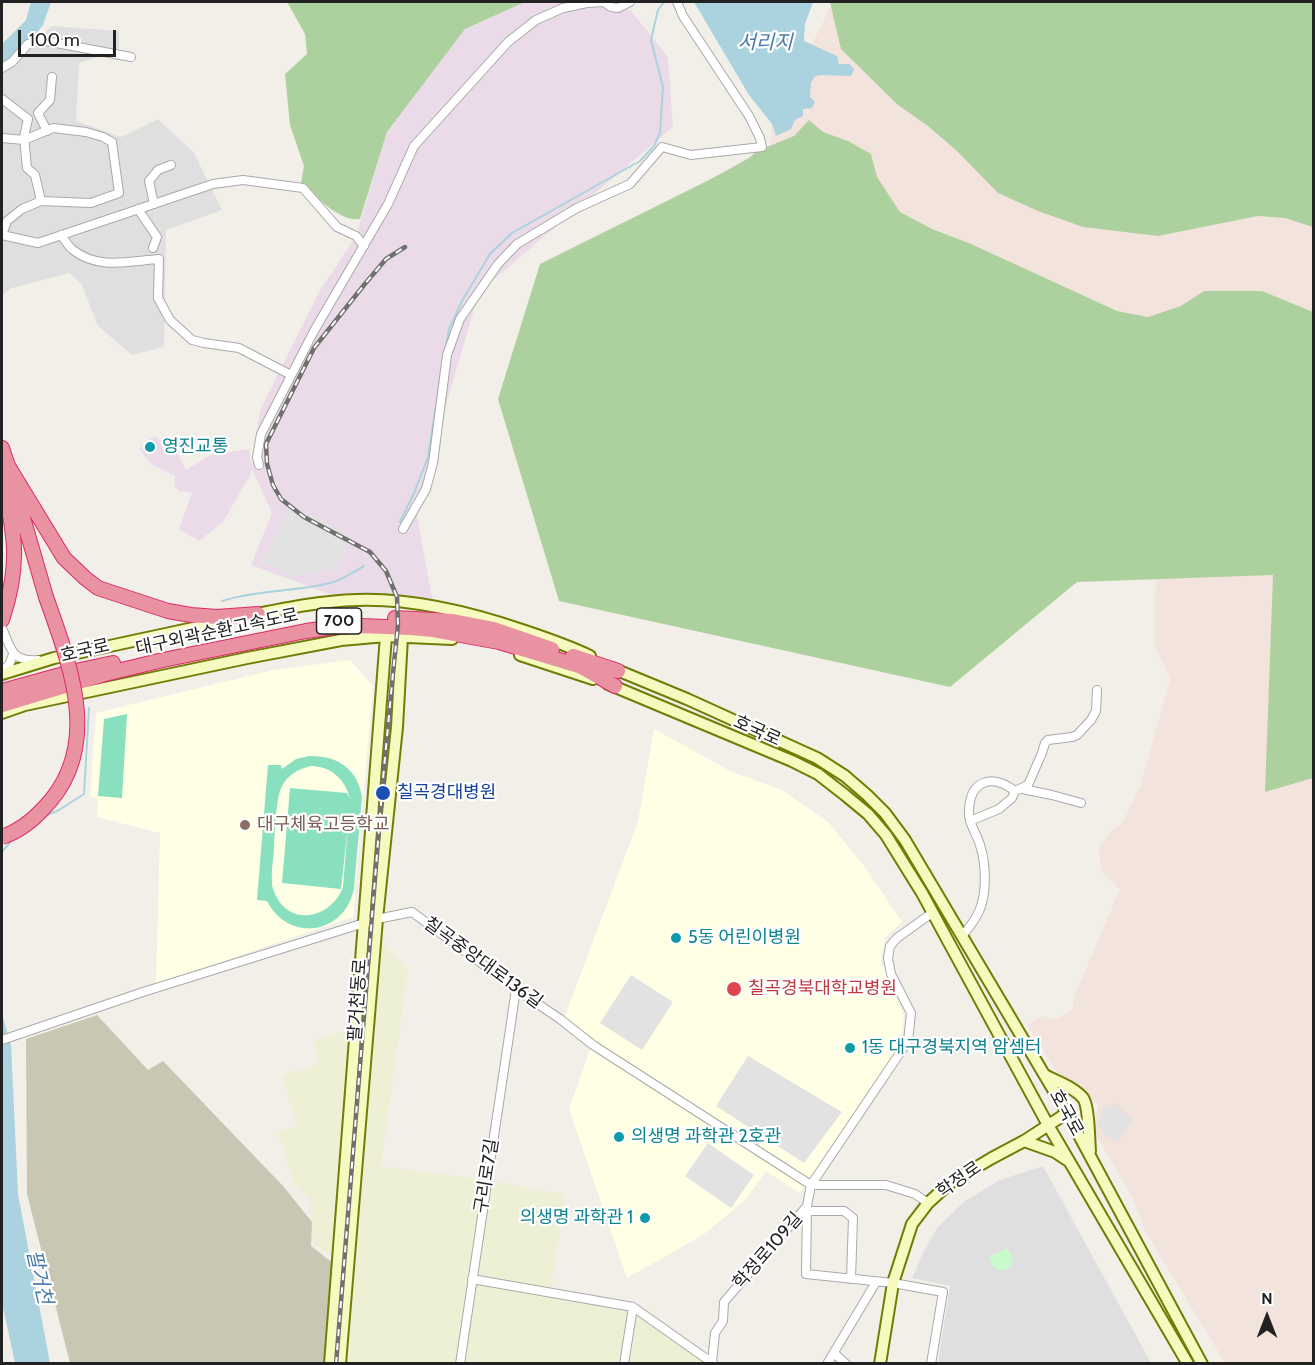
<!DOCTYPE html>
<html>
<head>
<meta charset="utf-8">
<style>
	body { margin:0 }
	#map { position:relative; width:1315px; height:1365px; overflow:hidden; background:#f2efe9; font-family:Cabin,sans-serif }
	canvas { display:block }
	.frame { position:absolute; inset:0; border:3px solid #222; pointer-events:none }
	.north { position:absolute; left:1237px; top:1287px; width:60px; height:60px; -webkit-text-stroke:4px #fff; paint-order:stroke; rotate:0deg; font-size:16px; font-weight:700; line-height:24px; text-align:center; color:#222 }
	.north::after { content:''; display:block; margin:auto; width:21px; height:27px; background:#222; clip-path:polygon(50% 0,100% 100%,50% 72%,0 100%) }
	.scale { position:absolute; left:18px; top:30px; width:98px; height:27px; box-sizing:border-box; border:3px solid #222; border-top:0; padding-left:8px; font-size:18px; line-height:21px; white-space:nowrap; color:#222; -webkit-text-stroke:4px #fff; paint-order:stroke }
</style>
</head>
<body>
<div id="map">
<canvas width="1315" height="1365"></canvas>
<div class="frame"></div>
<div class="north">N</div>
<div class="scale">100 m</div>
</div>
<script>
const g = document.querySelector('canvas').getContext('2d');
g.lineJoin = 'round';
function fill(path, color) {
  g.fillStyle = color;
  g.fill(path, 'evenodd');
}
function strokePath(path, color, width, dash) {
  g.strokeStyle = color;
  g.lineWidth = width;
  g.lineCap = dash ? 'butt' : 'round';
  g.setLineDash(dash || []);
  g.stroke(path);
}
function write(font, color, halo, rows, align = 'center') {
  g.font = font + ' Cabin,"Noto Sans KR",sans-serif';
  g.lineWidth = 4.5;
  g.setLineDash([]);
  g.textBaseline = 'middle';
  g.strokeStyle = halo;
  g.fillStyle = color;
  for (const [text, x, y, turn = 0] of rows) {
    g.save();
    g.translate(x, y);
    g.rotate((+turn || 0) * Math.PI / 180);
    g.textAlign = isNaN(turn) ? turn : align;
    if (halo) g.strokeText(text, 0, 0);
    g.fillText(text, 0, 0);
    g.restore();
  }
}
const residential = new Path2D(`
	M52,26L119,31V50L79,63L76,121L121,137L158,119L194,153L222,210L166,230L164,347L132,355L98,326L81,283L69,273L12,288L2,295V73Z
	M1043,1166L1151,1363H938L950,1286L912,1278L923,1253L937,1228L965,1201L1000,1180Z`);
const industrial = new Path2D(`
	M525,2H621L633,13L668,57L673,127L479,292L416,509L431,593L435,606L335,596L251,565L272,513L252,469L251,473L223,522L199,541L179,529L192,493L180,491L174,486L175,476L151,464L139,449L154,436L177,453L186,470L211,455L249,449L252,466L260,410L319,292L356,236L387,132L465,29Z`);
const education = new Path2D(`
	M350,660L373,686L353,917L156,984L160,833L97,817L98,799L90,796L96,713L273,670Z
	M654,729L732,772L782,790L828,822L864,866L902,922L885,938L881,961L904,1016L901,1044L800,1193L766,1171L746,1199L703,1235L627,1278L569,1109L590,1050L589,1045L563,1021L638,822Z`);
const military = new Path2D(`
	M833,2H1313V1363H1225L1144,1229L1133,1199L1094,1131L1098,1105L1078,1087L1055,1070L1027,1025L1042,1016L1057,1019L1073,1010L1074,997L1120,889L1101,871L1099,847L1112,830L1123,822L1140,787L1170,679L1155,646L1154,597L1165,532L912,245L770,145L772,124Z`);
const construction = new Path2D(`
	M97,1015L148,1070L163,1061L283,1186L312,1222L311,1246L334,1264L324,1363H70L27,1194L26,1039Z`);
const farmland = new Path2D(`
	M371,928L408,970L381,1166L494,1181L565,1195L550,1294L649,1310L714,1363H334L336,1259L314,1244L310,1200L294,1184L278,1132L297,1125L282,1076L319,1064L313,1041L363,1026Z`);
const forest = new Path2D(`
	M287,2H525L465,29L387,132L360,219C339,222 316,196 301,183L304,166L290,125L285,74L307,54L305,34Z
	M830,2H1313V227L1285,218L1258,216L1158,236L1083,227L1038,211L998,193L957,151L928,126L898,105L841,49Z
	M809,120L823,132L848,141L871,154L877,177L900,212L932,229L971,244L1117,311L1148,317L1181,306L1204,291H1262L1313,312V778L1265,792L1273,575L1077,582L950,687L559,601L498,399L540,264L711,179L749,158L757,151L794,136Z`);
const park = new Path2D(`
	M1007,1248L1013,1259C1009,1271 1005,1271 994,1268L989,1257Z`);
const pitch = new Path2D(`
	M127,714L122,798L98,796L104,719Z
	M309,756C337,755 358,769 362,797L354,888C346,934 289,944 267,901L257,900L268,765H281L282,769L296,759ZM311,766C331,766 346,780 350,799L347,793L290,788L282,883L341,889L348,825L343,887C332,917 292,928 276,896C274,892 272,887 272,883C271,872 273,861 274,850C275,833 275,801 282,786C289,774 298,769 311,766Z`);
const parking = new Path2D(`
	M291,505L352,536L336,568L292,577L263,562Z
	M631,975L673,1002L642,1050L600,1023Z
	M748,1056L842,1112L804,1163L716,1106Z
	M1115,1103L1133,1120L1118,1141L1106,1136L1098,1125L1102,1109Z
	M708,1143L754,1175L731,1208L685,1176Z`);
const water = new Path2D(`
	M31,2H51L43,25L28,44L2,68V44L26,20Z
	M694,2H813L805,24L804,41L837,56L839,64H849L854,69L851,76L822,75L815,76L811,83L810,97L815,102L812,108L803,109V116L795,120L791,129L776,136L772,124L749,95Z
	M2,1014L11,1045L18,1194L50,1363H15L2,1303Z`);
const pier = new Path2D(`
	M385,695L395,696L390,743L380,741Z`);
const stream = new Path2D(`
	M445,351L449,329L463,299L490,254L512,233L640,161L654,146L660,133L663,87L651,40L658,10L664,2
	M400,522L414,493L428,457L440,380
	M222,601C255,590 295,592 330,583C342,580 353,572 364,566
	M43,817L59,810L84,794L89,708
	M2,852L13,839`);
const street = new Path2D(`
	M2,68L12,62L28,44L40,40L131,57
	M2,99L28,119L24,137L27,168L35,175L41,201L22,209L7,221L2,235
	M47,131L38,113L50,100L52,77
	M2,138L24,140L53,128L86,132L103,137L112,142L119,193L91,203L41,201
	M154,204L149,181L158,170L171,165
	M138,209L157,237L153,248
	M2,235L38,243L213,184L243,180L303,188L337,227L356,236L364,246
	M61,235C65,240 68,246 73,250C98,270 129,261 159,259L158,298L170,320L192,340L204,343L239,348L291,375
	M259,465L257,457L261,434L314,331L388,204L414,146L508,42L536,20L563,8L587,3L604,2L611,7L618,8L630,2
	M403,529L426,489L433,463L447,355L460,319L498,264L517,244L577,208L630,184L662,147L691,155L762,147L760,138L749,116L683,16L677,2
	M2,628C11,648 11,662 38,660
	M2,672L10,663L13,654
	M1022,789L1052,795L1081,803
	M970,821L999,809L1012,798L1015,791L1028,785L1042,753L1045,743L1048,740L1072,737L1077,735L1091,720L1096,711L1097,690
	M962,936C970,927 976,919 980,909C987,890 986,864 980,845C977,834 968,823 969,811C970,779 993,774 1015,791
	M2,1040L143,992L377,919L412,912L516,989L560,1019L593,1045L811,1185H886L915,1194L928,1203
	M806,1211H844L853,1218L851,1279
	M472,1279L633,1307L624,1364
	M633,1307L714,1364
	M834,1353L846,1364
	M712,1362L715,1333L723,1321L724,1302L807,1206
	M460,1364L516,989
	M827,1364L876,1282
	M931,1364L943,1292L893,1283L806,1274L807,1206L811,1185L908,1041L911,1013L891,974L888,958L890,946L897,938L932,913`);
const secondary = new Path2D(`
	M253,615C287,608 321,601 357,600C413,598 469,612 522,630C546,638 567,645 590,656
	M520,655L593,679
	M612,668L687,699L817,758L845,776L867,795L885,813L905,840L1067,1113L1202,1364
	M2,674L54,658L226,621
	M608,684L792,761L818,774L845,795L868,814L886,835L922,893L1048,1125L1188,1364
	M2,713L25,705L247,658L341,640L386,636L452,639
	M1045,1075C1057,1082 1074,1087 1083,1098C1089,1106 1089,1139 1090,1151
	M1024,1141L1055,1152L1067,1160
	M330,1364L386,636
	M340,1364L377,919L397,727L402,637
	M880,1364L893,1283L912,1224L928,1203L950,1183L992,1158L1024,1141L1067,1113`);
const highway = new Path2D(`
	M2,448L8,466L46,597
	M8,466L64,558L85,578L98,588L168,611L191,615L217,617L258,614
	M2,477C15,533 21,564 2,620
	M395,618L453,621L494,629L552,649
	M573,656L618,671
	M2,691L71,672L113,663
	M2,705L105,674L163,660L306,631L335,627L360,626L411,628L433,630L499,642L579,666L615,686`);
const rail = new Path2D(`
	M336,1364L383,779L393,673L398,625L397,597L386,571L370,552L304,517L281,499L273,485L267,464L266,444L314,348L364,285L386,259L405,247`);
const highwayBridge = new Path2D(`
	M2,837C17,832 32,821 43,809C104,748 70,665 46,597`);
const markers = [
	[150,447,6,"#0f9aa8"],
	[383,793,8,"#1a4fb4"],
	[245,825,6,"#8d6e63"],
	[676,938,6,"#0f9aa8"],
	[734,989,8,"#e0444e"],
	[850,1048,6,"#0f9aa8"],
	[619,1137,6,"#0f9aa8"],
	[645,1218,6,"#0f9aa8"]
];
const shields = [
	[339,621,45]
];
const shieldNames = [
	["700",339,621]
];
const cultureNames = [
	["영진교통",162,447],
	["5동 어린이병원",688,938],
	["1동 대구경북지역 암셈터",862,1048],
	["의생명 과학관 2호관",631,1137],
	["의생명 과학관 1",633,1218,"right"]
];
const streetNames = [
	["대구외곽순환고속도로",217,632,-12],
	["호국로",85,651,-13],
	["호국로",757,731,24],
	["칠곡중앙대로136길",483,963,36],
	["팔거천동로",358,1000,-86],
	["호국로",1066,1113,61],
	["구리로7길",487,1176,-81],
	["학정로",959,1180,-35],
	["학정로109길",768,1251,-49]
];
const transitNames = [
	["칠곡경대병원",397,793]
];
const educationNames = [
	["대구체육고등학교",257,825]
];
const healthNames = [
	["칠곡경북대학교병원",748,989]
];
const waterNames = [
	["서리지",765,43],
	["팔거천",39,1277,77]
];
fill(residential, '#e0dfdf');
fill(industrial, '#ebdbe8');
fill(education, '#ffffe5');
fill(military, '#f3e3dd');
fill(construction, '#c7c7b4');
fill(farmland, '#eef0d5');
fill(forest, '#add19e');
fill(park, '#c8facc');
fill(pitch, '#88e0be');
fill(parking, '#e2e2e2');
fill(water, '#aad3df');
fill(pier, '#fff');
strokePath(stream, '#aad3df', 2);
strokePath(street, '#a9a9a9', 10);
strokePath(secondary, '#707d05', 14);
strokePath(highway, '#dc2a67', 16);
strokePath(street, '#fff', 8);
strokePath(secondary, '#f7fabf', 10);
strokePath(highway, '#e892a2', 14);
strokePath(rail, '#707070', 4.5);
strokePath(rail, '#fff', 2, [7]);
strokePath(highwayBridge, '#dc2a67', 16, []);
strokePath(highwayBridge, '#e892a2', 14);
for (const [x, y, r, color] of markers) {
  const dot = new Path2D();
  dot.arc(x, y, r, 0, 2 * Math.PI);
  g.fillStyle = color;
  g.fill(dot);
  strokePath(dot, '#fff', 2);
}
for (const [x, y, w] of shields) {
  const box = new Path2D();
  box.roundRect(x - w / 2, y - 13, w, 26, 4.5);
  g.fillStyle = '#fff';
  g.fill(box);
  strokePath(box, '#222', 1.5);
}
write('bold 16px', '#222', null, shieldNames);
write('18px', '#0d838f', '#fff', cultureNames, 'left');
write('18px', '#222', '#fff', streetNames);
write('18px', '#164399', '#fff', transitNames, 'left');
write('18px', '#785e54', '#fff', educationNames, 'left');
write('18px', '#be3a42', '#fff', healthNames, 'left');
write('italic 20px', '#4a7aab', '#fff', waterNames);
</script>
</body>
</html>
